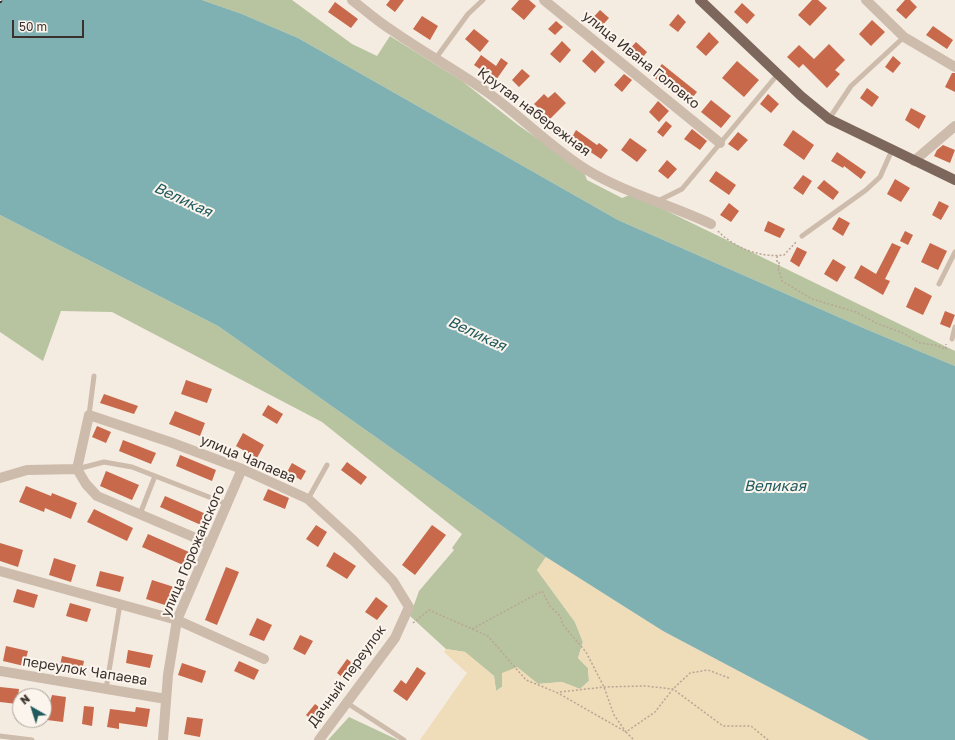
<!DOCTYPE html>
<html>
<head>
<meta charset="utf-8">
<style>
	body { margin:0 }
	#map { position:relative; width:955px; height:740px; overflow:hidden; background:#f4ebe1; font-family:"Golos Text",sans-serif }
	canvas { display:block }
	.north { position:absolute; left:12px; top:688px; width:40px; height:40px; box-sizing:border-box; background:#fbf5ee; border:1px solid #aea6a0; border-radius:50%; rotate:321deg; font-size:11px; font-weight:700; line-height:16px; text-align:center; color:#3b302b }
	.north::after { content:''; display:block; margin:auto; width:14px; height:18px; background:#1f5a5e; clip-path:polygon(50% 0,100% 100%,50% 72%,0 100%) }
	.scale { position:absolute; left:12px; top:20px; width:72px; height:18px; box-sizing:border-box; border:2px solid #3b302b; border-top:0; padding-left:5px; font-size:12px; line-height:14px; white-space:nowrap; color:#3b302b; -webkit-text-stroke:3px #fbf5ee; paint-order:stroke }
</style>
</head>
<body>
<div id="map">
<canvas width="955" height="740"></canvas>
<div class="north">N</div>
<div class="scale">50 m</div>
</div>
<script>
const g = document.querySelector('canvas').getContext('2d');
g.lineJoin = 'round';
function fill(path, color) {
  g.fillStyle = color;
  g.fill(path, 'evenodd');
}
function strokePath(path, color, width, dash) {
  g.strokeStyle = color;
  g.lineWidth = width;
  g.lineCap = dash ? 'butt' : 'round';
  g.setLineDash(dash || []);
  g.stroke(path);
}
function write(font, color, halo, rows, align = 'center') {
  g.font = font + ' "Golos Text",sans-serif';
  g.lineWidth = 4;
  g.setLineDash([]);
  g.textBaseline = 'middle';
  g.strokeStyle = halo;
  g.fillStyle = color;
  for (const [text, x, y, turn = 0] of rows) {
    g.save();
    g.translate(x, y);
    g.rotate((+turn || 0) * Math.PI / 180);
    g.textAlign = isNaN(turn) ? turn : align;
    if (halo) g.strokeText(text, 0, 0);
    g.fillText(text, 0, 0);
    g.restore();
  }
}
const green = new Path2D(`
	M202,0H292L352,44L377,56L390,36L462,81L518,125L583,170L587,180L622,198L632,194L955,351V366L868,330L618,220L298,38L242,14Z
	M0,215L218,326L546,557L537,570L575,622L583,642L578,658L588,668L589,681L580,689L562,682L538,684L517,667L502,687L496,691L494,676L465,652L446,649L410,616L419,591L454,550L452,548L462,534L322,422L112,312L61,311L43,361L0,332Z
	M349,717L398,740H328Z`);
const sand = new Path2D(`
	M546,557L663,631L869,740H420L467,673L444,652L446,649L465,652L494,676L496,691L502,687V673L517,667L538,684L562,682L580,689L589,681L588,668L578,658L583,642L575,622L537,570Z`);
const water = new Path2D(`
	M0,0H202L242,14L298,38L618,220L868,330L955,366V740H869L663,631L546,557L218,326L0,215Z`);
const building = new Path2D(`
	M390,0H404L395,12L386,5Z
	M519,0H529L536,6L524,20L511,9Z
	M812,0H818L827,8L810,26L798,15Z
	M905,0H910L917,7L906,19L896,10Z
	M335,2L358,19L351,28L328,12Z
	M742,3L755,15L747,24L734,12Z
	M600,10L609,18L598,30L589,22Z
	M678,14L686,22L678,32L669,25Z
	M422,16L438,26L430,40L413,29Z
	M872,20L885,32L871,46L859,34Z
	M556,21L563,27L555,35L548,29Z
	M933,26L953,40L947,49L926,35Z
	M474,29L489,41L480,52L465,39Z
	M709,32L719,42L706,56L696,47Z
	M562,41L571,50L560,63L550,54Z
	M636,42L647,52L639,62L627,52Z
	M829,44L845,60L835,70L840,74L827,88L803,64L799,68L787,57L799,45L814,59Z
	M592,50L605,62L595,73L582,61Z
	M481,55L496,66L501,58L508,63L496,80L474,65Z
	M893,56L901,63L893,73L885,67Z
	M737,61L759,80L744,97L722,78Z
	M662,64L697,92L688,103L652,76Z
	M522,69L530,76L519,87L512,80Z
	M952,73H955V92L945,87Z
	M624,74L632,80L622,92L614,85Z
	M867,88L879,97L872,107L860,98Z
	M555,92L566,103L550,119L534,104L544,94L548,98Z
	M768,94L779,104L771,113L760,104Z
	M711,100L731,116L721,128L701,112Z
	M658,101L669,111L659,122L649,112Z
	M911,108L926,116L919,129L905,120Z
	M666,121L672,126L663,137L657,132Z
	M692,129L707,141L700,150L684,139Z
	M576,130L597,145L599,143L608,150L601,159L571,139Z
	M793,130L814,145L804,160L783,145Z
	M738,132L748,140L738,151L728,144Z
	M630,138L647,150L637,162L621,150Z
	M943,145L955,150L950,163L934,156L937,150Z
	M837,152L866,172L861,179L844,166L843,168L831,161Z
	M667,160L677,169L668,179L658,171Z
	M716,171L736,185L729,195L709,181Z
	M803,175L812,181L803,195L793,188Z
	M895,179L910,188L901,202L887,194Z
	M824,180L839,192L833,200L817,188Z
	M939,201L949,206L941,220L932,215Z
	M729,203L739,211L731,222L720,215Z
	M839,217L850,223L843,236L832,229Z
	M768,221L785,229L780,238L764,231Z
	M905,231L913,235L908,245L900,241Z
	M892,243L901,247L885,279L890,281L883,295L854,278L861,265L876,274Z
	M930,243L947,251L938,270L921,262Z
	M797,247L807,252L799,267L790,261Z
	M833,259L846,267L837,282L824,274Z
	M915,287L932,296L923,315L906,307Z
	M945,311L955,315L950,328L940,324Z
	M186,380L212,389L207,403L181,394Z
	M104,394L138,406L134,414L100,403Z
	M268,405L283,414L277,424L262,415Z
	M175,411L205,423L200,436L169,424Z
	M97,426L111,432L106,443L92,437Z
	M243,433L264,445L257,458L236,446Z
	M123,440L156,453L151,464L119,451Z
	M180,455L216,470L212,481L176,466Z
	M347,462L367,477L361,485L341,470Z
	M292,463L306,471L301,480L287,472Z
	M106,471L139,485L132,500L100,486Z
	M26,486L51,496L52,493L77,503L71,519L45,508L44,512L19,502Z
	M268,489L289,498L285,509L263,500Z
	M165,496L206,514L201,525L160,507Z
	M94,509L133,528L127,541L87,522Z
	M316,525L327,532L318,547L306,539Z
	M432,525L446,535L415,575L402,565Z
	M148,534L189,552L183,565L142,547Z
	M0,543L23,550L18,567L0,561Z
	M334,552L356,566L347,579L326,566Z
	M54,558L76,565L71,582L49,575Z
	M226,567L239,572L217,625L205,620Z
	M100,571L124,577L120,592L96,586Z
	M152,580L174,587L168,606L146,599Z
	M17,589L38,595L34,608L13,602Z
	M376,597L388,606L377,620L365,612Z
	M70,603L91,609L87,622L66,616Z
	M257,618L272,625L264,641L249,635Z
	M300,635L313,641L305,655L293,649Z
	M6,646L28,651L24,666L3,661Z
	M128,650L153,655L150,668L126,663Z
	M62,656L84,661L81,675L59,670Z
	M347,659L355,665L344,679L337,673Z
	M239,661L259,670L254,680L234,671Z
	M182,663L206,671L202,683L178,675Z
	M417,667L426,673L407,701L393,691L401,680L406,684Z
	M0,687L19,689L17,704L0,702Z
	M52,695L66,697L63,722L47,720L48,714H45L47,702H50Z
	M315,704L324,711L314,722L306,715Z
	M84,706L94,707L92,726L82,724Z
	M136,707L150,709L147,727L119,723V729L107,727L110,709L135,712Z
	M187,717L203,719L200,737L184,734Z`);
const path = new Path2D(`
	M718,231C734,248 761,258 784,255L797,241
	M777,256V263H780L778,268L782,281L812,299L856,312L876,323L903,333L920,343L935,345L946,349V344
	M413,623L429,610L488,636L526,680L558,693L626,732L634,740
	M472,629L542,591L550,606L560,616L563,625L586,652L604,687L614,715L626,732L655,712L673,689L690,673L708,670L729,678
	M560,692L604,687L645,686L673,689L723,726H751L768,740`);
const lane = new Path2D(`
	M436,58L468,14L483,0
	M829,119L851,86L904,37
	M658,201L682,189L778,74
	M802,236L866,190L880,177L892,150
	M939,284L955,252
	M952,339L955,327
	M89,415L94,376
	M77,469L104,462L132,467L227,504
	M308,499L327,465
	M140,514L155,476
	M106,689L120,604
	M347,703L404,740
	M0,736L32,740`);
const street = new Path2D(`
	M352,0C365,10 378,22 393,31C423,52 456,70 487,92C521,116 550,147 587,170C625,193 671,205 711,224
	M544,0L720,143
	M866,0L904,37L955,67
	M914,161L955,126
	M77,469L89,415L170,442L242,469L308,499L354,541L393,581L409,607L395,638L319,740
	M0,478L27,470L77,469L86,484L97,496L210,544
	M0,571L177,620L264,659
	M0,671L166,699
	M163,740L168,675L177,620L242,469`);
const primary = new Path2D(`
	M700,0L801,96L829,119L955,180`);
const rail = new Path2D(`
	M0,1V0`);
const streetNames = [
	["улица Ивана Головко",641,60,39],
	["Крутая набережная",534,112,37],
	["улица Чапаева",248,459,23],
	["улица Горожанского",193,551,-67],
	["переулок Чапаева",85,671,9],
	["Дачный переулок",347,676,-54]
];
const waterNames = [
	["Великая",183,200,25],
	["Великая",477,334,25],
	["Великая",775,486]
];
fill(green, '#b8c4a0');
fill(sand, '#efdcb8');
fill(water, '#7fb0b2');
fill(building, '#c8694b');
strokePath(path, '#b9a596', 1.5, [2, 2]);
strokePath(lane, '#cdbbac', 5);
strokePath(street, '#cdbbac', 10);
strokePath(primary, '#7d675c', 10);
strokePath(rail, '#3b302b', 4.5);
strokePath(rail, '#fbf5ee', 3, [9]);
write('14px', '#3b302b', '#fbf5ee', streetNames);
write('italic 15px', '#1f5a5e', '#fbf5ee', waterNames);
</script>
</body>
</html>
